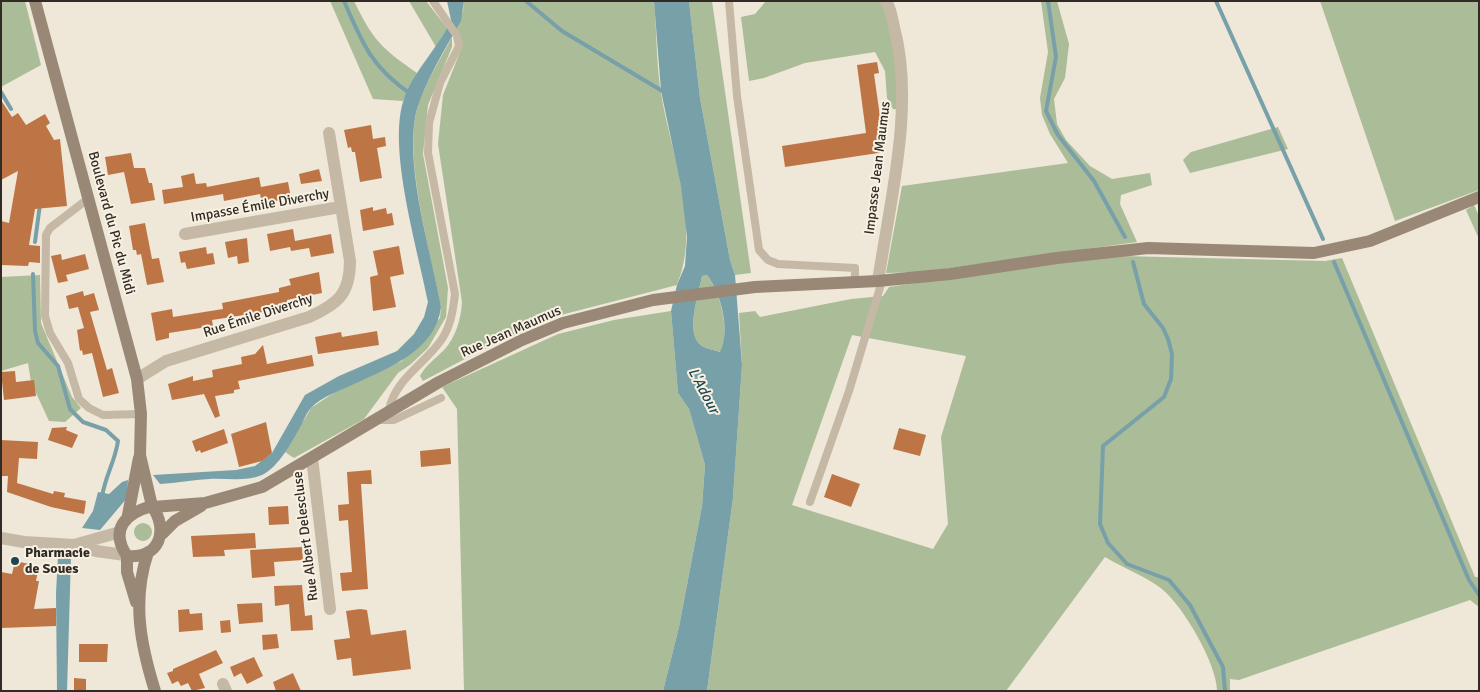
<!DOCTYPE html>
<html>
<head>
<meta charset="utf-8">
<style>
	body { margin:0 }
	#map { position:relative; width:1480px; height:692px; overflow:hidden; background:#efe7d7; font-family:Signika,sans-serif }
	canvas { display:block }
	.frame { position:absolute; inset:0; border:2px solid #322b25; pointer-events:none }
</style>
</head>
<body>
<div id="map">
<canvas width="1480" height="692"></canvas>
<div class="frame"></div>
</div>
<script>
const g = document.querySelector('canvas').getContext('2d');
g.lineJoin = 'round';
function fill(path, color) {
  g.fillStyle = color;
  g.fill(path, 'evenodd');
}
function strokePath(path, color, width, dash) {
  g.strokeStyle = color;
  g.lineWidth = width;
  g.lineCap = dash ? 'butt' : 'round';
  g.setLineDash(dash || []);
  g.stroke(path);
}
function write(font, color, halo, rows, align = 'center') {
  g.font = font + ' Signika,sans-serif';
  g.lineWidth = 4;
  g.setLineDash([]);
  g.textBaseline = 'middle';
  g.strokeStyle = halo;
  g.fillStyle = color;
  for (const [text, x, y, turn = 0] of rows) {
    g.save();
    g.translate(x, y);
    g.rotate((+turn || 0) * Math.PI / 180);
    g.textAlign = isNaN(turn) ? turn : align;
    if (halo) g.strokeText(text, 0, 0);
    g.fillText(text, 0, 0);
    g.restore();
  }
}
const green = new Path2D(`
	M1,1H25L41,65L1,87Z
	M330,1H354C373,40 381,48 417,73L403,101L373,99Z
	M409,1H426L447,28L436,47Z
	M464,1H654C657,32 656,63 661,93C671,155 702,225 677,285L553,317L480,351L423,381L420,376C425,366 435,359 444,350C456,337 461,319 462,302L438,144L443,95L462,47V41L456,29L463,11Z
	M689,1H712L751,273L735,275L730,260L700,98Z
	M766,1H890L907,110L893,109L887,98L885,71L875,52L805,63L764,78L749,81L741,17L755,14Z
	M1041,1H1057L1069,44L1065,78L1054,99L1057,124L1066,140L1090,166L1112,179L1150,173L1152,185L1121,195L1120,204L1137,242L921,272L886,273L902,186L1068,163L1050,134L1042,115L1040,98L1048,52Z
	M1320,1H1479V190L1395,221Z
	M452,37V47L428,105L423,154L448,288L446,317L428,348L411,364L398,373L364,419L294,458L285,452L311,408L335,392L402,361L440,318L441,307C431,251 401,155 419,102C427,80 441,58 452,37Z
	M1278,127L1288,149L1190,173L1183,160L1191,152Z
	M1474,205L1479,216V239L1466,210Z
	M1122,256L1325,261L1342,258L1475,577H1479V607L1470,600L1239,680L1230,679V691H1217C1217,664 1183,606 1162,589C1145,576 1123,568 1105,557L1006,691H707L733,498L742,365L739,313L755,311L760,317L851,299L883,296L889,287L1063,261ZM852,335L966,356L941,437L948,524L933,549L792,505Z
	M40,275L41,323L72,397L81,408L65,422L49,421L31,382L28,363L1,371V277Z
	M707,275C721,295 730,329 721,352C715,350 707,349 702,346C684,334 699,294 702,276Z
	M671,311L678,393L689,409L705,465L702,506L679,627L663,691H464L457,409L442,387L558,334L614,320Z
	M134 532a9 9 0 1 1 18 0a9 9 0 1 1-18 0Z`);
const water = new Path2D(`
	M447,1H464L461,21C446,47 420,90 415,118C406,173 431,251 441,307C436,350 389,368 354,384C340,391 322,396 311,408C307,412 304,419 302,424C292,441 280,466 262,475C244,482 227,478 209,479C193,480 176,483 160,484L153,475L236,470L255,466L272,453L305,395L339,376L397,351L414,334L424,317L428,302C418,250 388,151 403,102C412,72 438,49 451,20Z
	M654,1H689L700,98L730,260L735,275L742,365L733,498L707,691H663L679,627L702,506L705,465L689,409L678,393L671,311L677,285L685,266L687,237L681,186L661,91ZM707,275C721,294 731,330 720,352C715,350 707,349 702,346C684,334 699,294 702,276Z
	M128,480L127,498L100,530L82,528L93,511L98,492L109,494L122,482Z
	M58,556H71L67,691H57L56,593Z`);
const stream = new Path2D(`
	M344,1C362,43 372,68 411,94
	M526,1L562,31L664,92
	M1048,1L1056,57L1046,111L1058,135L1094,181L1125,237
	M1216,1L1323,239
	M1,92L11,109
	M35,242L40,204
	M1133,262L1144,304L1163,328L1168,339L1172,354L1171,379L1164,397L1103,446L1100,524L1108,543L1127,564L1169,580L1190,605L1223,667L1225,691
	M1334,262L1469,580L1479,595
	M33,274L35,331L38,343L58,366L70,409L83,422L106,430L118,441C115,462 105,476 102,497`);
const building = new Path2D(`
	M877,62L879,73L874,74L885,152L785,167L782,146L866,133L857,65Z
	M1,100L12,117L18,113L26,125L45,114L50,123L46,126L54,140L60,139L67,206L35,209L29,245L40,246V263L29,262L28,266L1,265V221L9,223L18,171L1,180Z
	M371,125L373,139L385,137L386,146L377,148L382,178L360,182L355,152H352L351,147L348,148L344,130Z
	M131,153L134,168H145L149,183H152L155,200L131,204L124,172L108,175L105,157Z
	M319,169L322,181L301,184L299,174Z
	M194,173L196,184L206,183L207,187L259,177L261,187L288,182L291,198L262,204L260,194L224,201L223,194L164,204L162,190L183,187L181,176Z
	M373,207V211L386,208L387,214L392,213L394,225L363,231L360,210Z
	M145,223L152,259L159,258L164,282L147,285L141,254L137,255L136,250H133L129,226Z
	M293,229L295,241L331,234L334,253L311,257L309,248L291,251L290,247L270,251L267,234Z
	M247,238L249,262L238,264L237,256L228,258L225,242Z
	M399,246L404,274L390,277L396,307L373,311L370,277L378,275L373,251Z
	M206,247L207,254L213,253L215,264L187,269L185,262L181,263L179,252Z
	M61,254L62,260L85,254L89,269L66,275L68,281L58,283L51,256Z
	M319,272L322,293L287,300L289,308L212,320L213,326L169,333V338L156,341L151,313L172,309L173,317L223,309L222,303L279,292V288L291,285L289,279Z
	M83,291L84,296L94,293L99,310L90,312L107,370L112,368L119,393L103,397L92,353L83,355L82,350L80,351L77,330L84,328L78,307L69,309L66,296Z
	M377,331L379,345L318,354L315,337L341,332L342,337Z
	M263,345L267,364L312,355L314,366L238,381L240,389L234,390V393L215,396L220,416L215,418L204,394L172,400L168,384L193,376V381L213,377L212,370L242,364L241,357L255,354Z
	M15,371L16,382L34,380L36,396L4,400L1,372Z
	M266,422L272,453L262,461L239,467L231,434Z
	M67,427L66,430L78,435L72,448L48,440L52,428Z
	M899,428L926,435L920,456L893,449Z
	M224,429L228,443L201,453L200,450L196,452L192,441Z
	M1,440L38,442L37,459L19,458L17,483L53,494L54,491L65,493L64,497L86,501L84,514L51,507L7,492L8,476H1Z
	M450,448L451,464L421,467L420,451Z
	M371,470L372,484H361L368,589L342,591L340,573L352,572L348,520L339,521L338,505L349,504L347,472Z
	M832,474L860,484L851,507L824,497Z
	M288,506L289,524L269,525L268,507Z
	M255,533L256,548L224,550L225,556L193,557L191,536Z
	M302,547L303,560L274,562L275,576L252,578L250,550Z
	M15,561L39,566L36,581H39L34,609L56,608V626L1,628V572L12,574Z
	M302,585L305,616L312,615L313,630L291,631L289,604L275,606L274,586Z
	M262,603L263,622L239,624L237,604Z
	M189,609L190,614L202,613L203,630L179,632L178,610Z
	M360,609L367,610L371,635L406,630L411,669L353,676L351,658L337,660L334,640L350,638L346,611Z
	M230,620L231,632L221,633L220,621Z
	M277,634L279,648L263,650L262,635Z
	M79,644H108L107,662H79Z
	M216,650L223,663L199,674L205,688L192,691L188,683L181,686L178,681L172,684L167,673L173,671V669Z
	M254,657L263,676L247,684L241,673L234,677L230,667Z
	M293,673L301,691H276L273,682Z
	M74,678L86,679V691H74Z`);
const service = new Path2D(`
	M729,1L737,96L759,250L768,260L778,264L855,268V282
	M89,198L50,228L46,235L45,316L50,333L68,363L79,399L89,408L103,415L141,414
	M389,410C395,379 425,364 442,339C451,325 453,310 455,294L428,153L429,123L440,83L459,46L457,36L433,1
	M379,420H394L441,398
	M810,502L849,391L882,281`);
const minor = new Path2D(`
	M185,234L340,207
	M878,281C890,201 915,105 894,27C892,18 891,9 886,1
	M137,379L166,361L309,317C338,304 350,294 350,261L329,133
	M312,458L330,609
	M223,684L226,691`);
const tertiary = new Path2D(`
	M1,538L24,542L74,545L96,551L125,555
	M74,545L120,532`);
const secondary = new Path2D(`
	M35,1L137,379L141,414L140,455L152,506
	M152,506C169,530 160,559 127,556C109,529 126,513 152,506Z
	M153,507L205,503L262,487L439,382L522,340L563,323L653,300L755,287L878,281L950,274L1057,258L1148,248L1314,253L1370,241L1479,197
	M128,515L139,458
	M162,534L175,521L201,506
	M148,552C132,600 140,643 155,691
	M127,556V572L136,602`);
const markers = [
	[15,561,5,"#1e4550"]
];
const streetNames = [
	["Impasse Jean Maumus",878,168,-83],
	["Impasse Émile Diverchy",260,206,-10],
	["Boulevard du Pic du Midi",111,223,75],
	["Rue Émile Diverchy",258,316,-18],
	["Rue Jean Maumus",511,332,-24],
	["Rue Albert Delescluse",306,536,-97]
];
const poiNames = [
	["Pharmacie",25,553],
	["de Soues",25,569]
];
const waterNames = [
	["L'Adour",703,391,62]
];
fill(green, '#abbc99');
fill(water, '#78a0a9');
strokePath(stream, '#78a0a9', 4);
fill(building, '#be7546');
strokePath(service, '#c5b8a4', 8);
strokePath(minor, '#c5b8a4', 12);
strokePath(tertiary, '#c5b8a4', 12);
strokePath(secondary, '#998876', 12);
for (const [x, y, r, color] of markers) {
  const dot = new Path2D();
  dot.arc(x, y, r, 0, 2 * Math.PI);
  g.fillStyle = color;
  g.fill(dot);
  strokePath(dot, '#f7f1e3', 2);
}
write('14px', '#322b25', '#f7f1e3', streetNames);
write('bold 14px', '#322b25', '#f7f1e3', poiNames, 'left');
write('italic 15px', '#1e4550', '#f7f1e3', waterNames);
</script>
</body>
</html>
